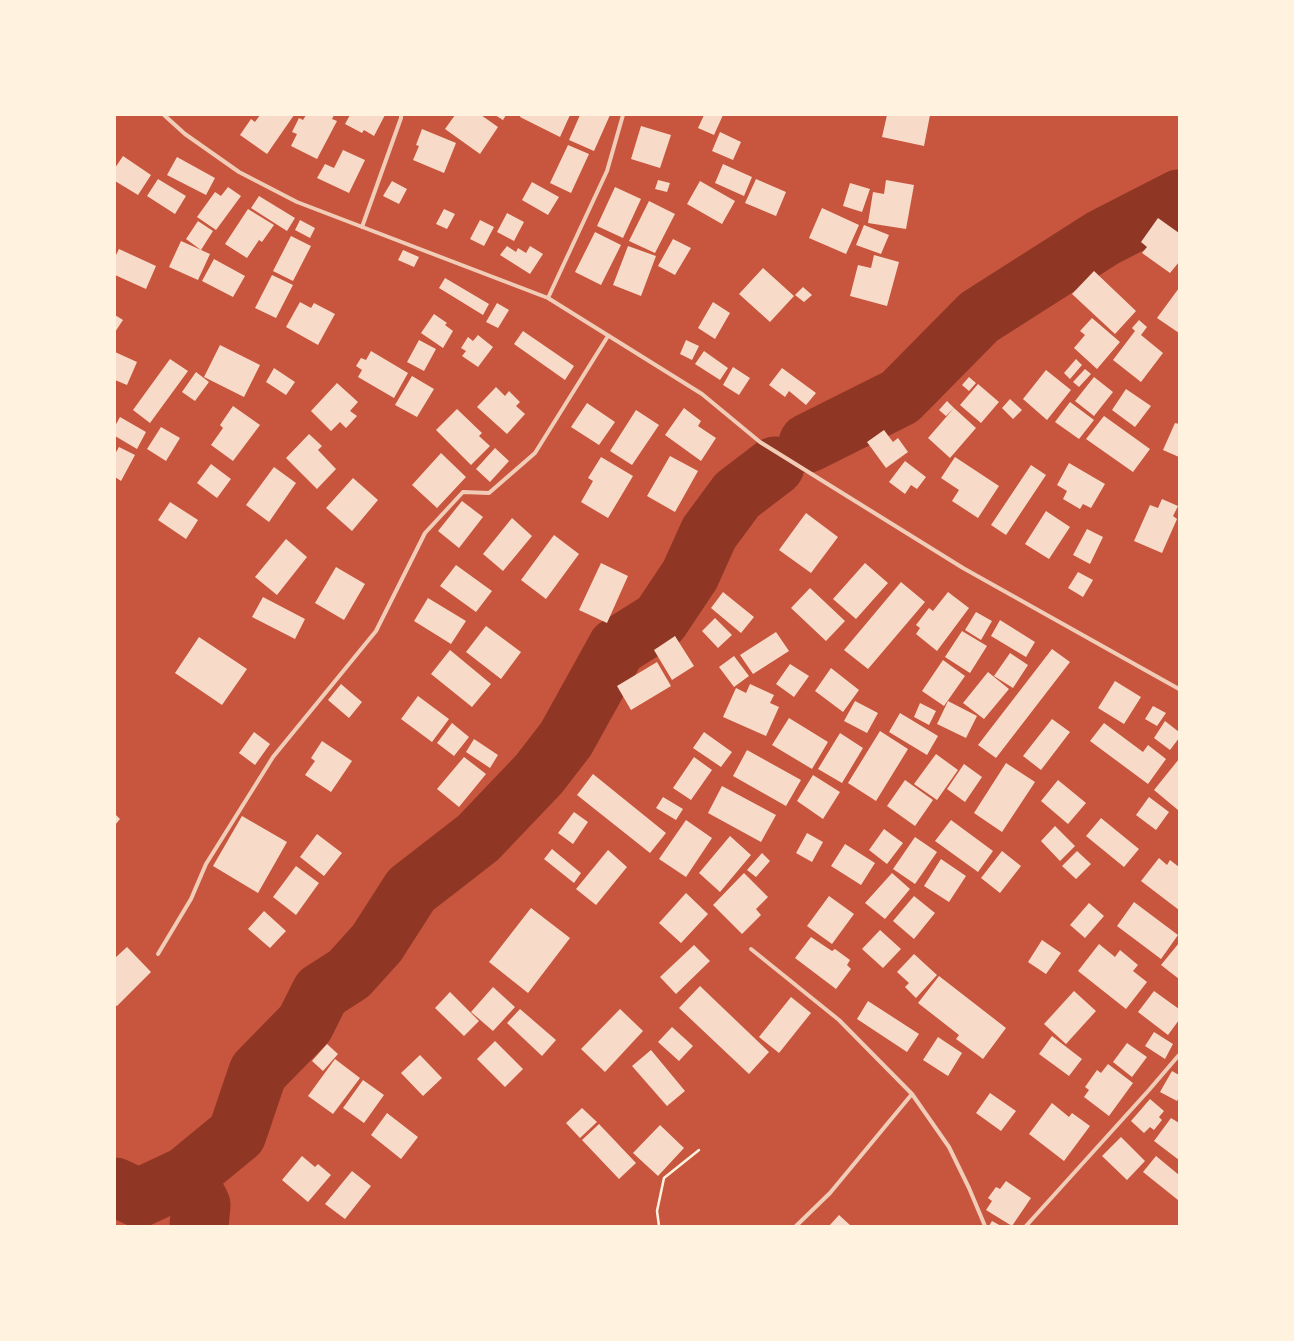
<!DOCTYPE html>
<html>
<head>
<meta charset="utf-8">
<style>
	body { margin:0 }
	#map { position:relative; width:1294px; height:1341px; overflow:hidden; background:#c8553d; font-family:Bitter,serif }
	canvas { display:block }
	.frame { position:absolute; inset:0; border:116px solid #fff3e0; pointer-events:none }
</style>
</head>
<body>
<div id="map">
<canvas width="1294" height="1341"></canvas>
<div class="frame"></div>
</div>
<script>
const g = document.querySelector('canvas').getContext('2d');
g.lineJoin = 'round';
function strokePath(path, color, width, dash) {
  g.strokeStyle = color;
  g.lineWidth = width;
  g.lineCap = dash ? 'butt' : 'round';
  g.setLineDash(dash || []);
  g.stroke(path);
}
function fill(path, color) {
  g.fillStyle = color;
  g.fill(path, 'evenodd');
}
const river = new Path2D(`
	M808,443L900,397L979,317L1103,238L1179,199
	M186,1176L237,1134L258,1072L305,1024L321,992L349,974L377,943L411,890L478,838L539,774L566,739L617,647L660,620L690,575L709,533L737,495L775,466
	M115,1187L139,1198L186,1176L201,1205L199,1226`);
const building = new Path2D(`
	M260,115H294L267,154L240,135L251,119L255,122Z
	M306,115H334L332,119L337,121L317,159L291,146L297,134L292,132L299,118L303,120Z
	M350,115H385L374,136L364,130L362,133L345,124Z
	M455,115H481L498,127L480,154L445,129Z
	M495,115H506L503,120Z
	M521,115H570L560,137L520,117Z
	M580,115H610L594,151L569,140Z
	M704,115H723L714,135L698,128Z
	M887,115H930L924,146L882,137Z
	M641,126L671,135L660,168L631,159Z
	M422,129L456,143L444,173L413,160L419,146L416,145Z
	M720,132L741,142L733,160L712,151Z
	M568,145L589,154L571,193L550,183Z
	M343,150L365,160L349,193L317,178L325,164L334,168Z
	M123,156L151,175L138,195L115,181V168Z
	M177,157L215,178L206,195L167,175Z
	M723,164L752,177L744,196L715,183Z
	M158,179L186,196L175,214L147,196Z
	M756,179L786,192L776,216L745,203Z
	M658,180L670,183L667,192L655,189Z
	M886,180L914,185L906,229L868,223L873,192L884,194Z
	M392,181L407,189L399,204L383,196Z
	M700,181L735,201L722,224L687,204Z
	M532,182L559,197L548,215L522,200Z
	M850,183L870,189L862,212L843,206Z
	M228,187L241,196L216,230L197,217L215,192L221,196Z
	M615,187L641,199L623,238L597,226Z
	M259,196L295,218L287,231L251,208Z
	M649,201L675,214L655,253L629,241Z
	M822,208L859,225L846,254L809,238Z
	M248,209L274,225L262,242L259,240L247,258L225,244Z
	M444,209L455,214L447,229L436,224Z
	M507,213L524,222L514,241L497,232Z
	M1158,218L1179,233V262L1170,273L1142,253L1147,247L1141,242Z
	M300,220L315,228L310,238L295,230Z
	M480,220L494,227L484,246L470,239Z
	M198,221L213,231L201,250L186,239Z
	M864,225L889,235L881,254L856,245Z
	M595,232L621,245L601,285L575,272Z
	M291,236L311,246L293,281L273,271Z
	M673,239L691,248L675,275L658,266Z
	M181,241L210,254L198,280L169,267Z
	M507,246L516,252L518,248L526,253L530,246L543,254L530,274L500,255Z
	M628,246L656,256L641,296L613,285Z
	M119,249L156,266L146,289L115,275V257Z
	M403,250L419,257L414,267L398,260Z
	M874,255L899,262L887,306L850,296L858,265L871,268Z
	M214,259L245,276L233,297L202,281Z
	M763,268L794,296L770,322L739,294Z
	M1094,271L1136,311L1115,334L1072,294Z
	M272,275L293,285L276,318L255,308Z
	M445,278L489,304L483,315L439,288Z
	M803,287L812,295L804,302L795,295Z
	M1179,288V333L1157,318Z
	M300,302L311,308L314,303L335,314L318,345L286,327Z
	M713,302L730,313L715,339L698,328Z
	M497,303L509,310L498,328L486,322Z
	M434,314L447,323L445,325L453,331L443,348L421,333Z
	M115,315L123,320L115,332Z
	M1092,318L1120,342L1097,369L1074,348L1085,335L1080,331Z
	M1139,320L1147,327L1141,335L1163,353L1141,382L1113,360L1135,331L1132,328Z
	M523,331L574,366L565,380L514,344Z
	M478,335L493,347L478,367L462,356L466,351L461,348L468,337L473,341Z
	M419,340L436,349L424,371L407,362Z
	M686,340L699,346L692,360L680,354Z
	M220,345L260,365L244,397L204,377Z
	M371,351L408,373L394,398L358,377L362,370L356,366L361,358L366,360Z
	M704,351L728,368L720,380L695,364Z
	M115,352L137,362L127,385L115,380Z
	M170,359L188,371L150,423L133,410Z
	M1076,359L1082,365L1070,379L1064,373Z
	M733,367L750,378L739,395L723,385Z
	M274,368L295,382L286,395L266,382Z
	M782,368L816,393L806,405L789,391L785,397L769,385Z
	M1085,369L1091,374L1079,387L1073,382Z
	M1046,370L1071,390L1047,420L1023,399Z
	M196,372L209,382L195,401L182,392Z
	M412,376L434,389L417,417L395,405Z
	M969,377L976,383L969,391L962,385Z
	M1094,377L1113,392L1094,416L1075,401Z
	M337,383L358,402L350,411L357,416L346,428L340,422L331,431L311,411Z
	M978,384L999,402L981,423L960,405Z
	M496,387L505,396L509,391L520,402L516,406L525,414L507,434L477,407Z
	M1126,389L1151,406L1135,427L1112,410Z
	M1010,399L1022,410L1013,419L1002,408Z
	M947,401L954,408L946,416L939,410Z
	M1070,402L1094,420L1079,439L1055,422Z
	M587,403L615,422L599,445L571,427Z
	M233,406L260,425L233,461L211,445L223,428L220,425Z
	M684,408L701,421L698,426L716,438L701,461L665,435Z
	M954,408L976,428L950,458L928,438Z
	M457,409L482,433L479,436L490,446L471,465L436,430Z
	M636,410L659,425L632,465L610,451Z
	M1104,416L1150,449L1133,472L1086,439Z
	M120,417L146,432L137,449L115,436V426Z
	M1175,423L1179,424V457L1163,450Z
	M161,427L180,438L166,461L147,449Z
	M884,430L893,442L898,438L908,452L886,468L867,442Z
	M309,434L322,446L318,450L336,469L317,489L286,458Z
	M119,447L135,455L121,481L115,477V454Z
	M495,448L509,461L490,482L476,469Z
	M441,453L466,477L437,508L412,485Z
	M670,456L698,471L675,512L647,496Z
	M601,457L633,476L608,518L581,502L593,481L588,478Z
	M955,457L999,486L978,518L952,501L959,490L941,478Z
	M905,461L926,477L917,489L911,485L905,494L889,482Z
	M1069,463L1105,484L1091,508L1083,504L1080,509L1063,499L1067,491L1057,485Z
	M211,464L231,479L217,498L197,483Z
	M1031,465L1046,475L1006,535L991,525Z
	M274,467L296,483L269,522L246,505Z
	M353,478L378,500L352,531L326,508Z
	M1162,499L1178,506L1173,516L1177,519L1162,553L1134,541L1150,505L1158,508Z
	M462,501L483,517L459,548L438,531Z
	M170,502L198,520L186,539L158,520Z
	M1046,511L1070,527L1049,559L1025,544Z
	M806,513L838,537L811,573L779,550Z
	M512,518L532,536L503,571L483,554Z
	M1087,529L1103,537L1090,564L1073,555Z
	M554,535L579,554L546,599L521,580Z
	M286,539L307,557L277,595L255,577Z
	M601,563L628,576L607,623L579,610Z
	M865,563L888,583L856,619L833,599Z
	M456,565L492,591L476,612L440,586Z
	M336,567L365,584L344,620L315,603Z
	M1078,572L1093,580L1083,597L1068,588Z
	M901,582L925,602L868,669L844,650Z
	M810,588L845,621L826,641L791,608Z
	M723,592L754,617L741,633L711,608Z
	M948,592L969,608L937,651L916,634L920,628L916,625L929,608L933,611Z
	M263,597L305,619L295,639L252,617Z
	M428,598L466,621L451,644L414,621Z
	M976,612L992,621L981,640L965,630Z
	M715,618L732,635L718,648L702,631Z
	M1000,620L1035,642L1026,657L991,636Z
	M486,626L521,652L501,679L466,652Z
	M962,631L987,646L970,673L945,657Z
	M776,632L789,651L753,674L740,655Z
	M675,636L694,666L672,680L654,650Z
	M199,637L247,669L222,705L175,673Z
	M1052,649L1070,662L996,758L978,745Z
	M450,650L491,684L472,707L431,674Z
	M1010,653L1028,665L1013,688L994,676Z
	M734,656L749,676L734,687L719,667Z
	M943,660L965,676L944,706L922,691Z
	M657,662L671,686L631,710L617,686Z
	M790,664L809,676L794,697L776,684Z
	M831,668L859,690L843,712L815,691Z
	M988,672L1009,689L984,719L963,703Z
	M1115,681L1141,697L1124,724L1098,708Z
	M341,684L362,702L349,718L328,700Z
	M750,684L774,695L770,703L779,707L766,736L723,717L736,688L746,693Z
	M418,696L449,719L432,742L401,719Z
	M855,701L878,713L867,733L844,721Z
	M948,701L977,716L966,738L937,724Z
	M920,703L936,711L929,725L914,717Z
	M1153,706L1166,713L1157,726L1145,719Z
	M900,713L938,736L927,755L889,732Z
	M789,718L828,742L812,769L772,745Z
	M1052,719L1070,732L1041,770L1023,756Z
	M1165,721L1179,732V738L1170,750L1154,738Z
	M452,723L469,737L454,756L437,743Z
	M1104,723L1143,752L1148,745L1166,759L1148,784L1090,741Z
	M880,731L908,749L876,801L848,783Z
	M254,732L270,744L255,765L239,753Z
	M704,732L732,752L721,767L693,748Z
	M840,733L863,748L842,783L818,769Z
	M474,739L498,755L490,768L466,752Z
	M322,741L352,761L331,792L305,775L315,761L311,758Z
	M747,750L801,780L786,806L733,776Z
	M936,754L958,770L937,800L914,784Z
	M464,757L486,774L459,807L437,789Z
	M694,757L712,770L691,800L673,788Z
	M1179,759V809L1178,810L1154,790Z
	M1006,763L1035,782L1002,832L974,813Z
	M964,764L982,777L965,802L947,789Z
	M593,774L666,833L650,853L577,795Z
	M813,775L840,792L823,819L797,801Z
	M905,780L933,800L915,826L887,806Z
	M1058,780L1086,803L1068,824L1041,801Z
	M722,786L776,815L761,842L708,813Z
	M663,797L683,809L676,820L656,808Z
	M1149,797L1169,812L1156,830L1136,815Z
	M574,812L588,822L573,844L558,833Z
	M115,814L120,819L115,825Z
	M242,816L287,842L258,893L213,866Z
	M1101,818L1139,849L1124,867L1086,836Z
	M686,820L712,838L686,877L659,859Z
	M951,820L993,851L978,872L935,841Z
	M1055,826L1075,846L1060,861L1041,841Z
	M884,829L903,843L887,864L869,850Z
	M807,833L823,842L812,862L796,853Z
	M317,834L342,853L324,876L300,857Z
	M730,836L751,855L720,892L699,873Z
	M915,837L937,852L915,884L893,869Z
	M845,844L875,863L861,885L831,866Z
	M552,849L581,873L574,883L544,859Z
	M608,850L627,867L596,905L576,889Z
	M1002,851L1021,866L1000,893L981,878Z
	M1077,851L1091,864L1076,879L1062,866Z
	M762,853L770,861L756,877L747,870Z
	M1159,858L1167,865L1170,860L1179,867V910L1141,881Z
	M941,859L966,876L949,902L924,886Z
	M296,866L319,883L296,915L273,897Z
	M744,873L768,897L756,909L761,915L742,934L713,905Z
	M892,873L910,889L885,919L865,903Z
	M686,893L708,914L681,943L659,923Z
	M829,896L854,914L832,944L807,926Z
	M914,896L935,913L914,939L893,921Z
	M1134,902L1178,935L1161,959L1117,926Z
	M1089,903L1104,916L1085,938L1070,925Z
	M531,908L570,938L528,993L489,962Z
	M264,911L286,931L270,948L248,929Z
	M880,930L901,949L883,968L862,949Z
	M811,937L832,951L835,949L850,960L847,965L851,969L836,989L795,958Z
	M1042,940L1061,953L1046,974L1028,962Z
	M1179,943V979L1161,965Z
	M1099,944L1115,957L1120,950L1138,965L1133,971L1147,982L1126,1009L1078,971Z
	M694,945L710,961L676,994L660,977Z
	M127,947L151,972L117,1006L115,1005V958Z
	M914,954L937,975L916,998L905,987L909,983L897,972Z
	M939,976L1006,1028L983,1059L956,1039L959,1035L918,1003Z
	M700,986L769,1052L749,1074L679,1008Z
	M493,987L515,1007L493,1031L471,1012Z
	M1074,991L1096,1011L1066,1044L1044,1024Z
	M1154,991L1179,1009V1020L1168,1035L1138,1012Z
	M450,992L479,1021L464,1036L435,1008Z
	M791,997L811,1013L779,1053L759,1037Z
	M868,1001L919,1034L907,1052L857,1019Z
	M520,1009L556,1040L542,1056L507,1023Z
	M620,1009L643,1031L605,1072L581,1049Z
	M672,1027L693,1046L679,1061L658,1042Z
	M1154,1032L1173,1044L1165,1059L1145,1046Z
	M1052,1036L1082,1059L1069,1076L1039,1054Z
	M938,1037L962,1053L948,1076L923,1060Z
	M495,1041L523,1069L505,1087L477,1059Z
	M1127,1043L1147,1057L1132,1077L1113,1062Z
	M327,1044L338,1054L323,1071L312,1061Z
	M651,1050L685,1091L667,1106L632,1066Z
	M420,1055L442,1078L423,1096L401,1073Z
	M335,1059L360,1078L333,1114L308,1096Z
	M1108,1064L1133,1083L1109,1116L1084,1097L1089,1090L1085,1087L1097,1070L1101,1073Z
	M1172,1071L1179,1075V1097L1177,1101L1160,1092Z
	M363,1080L384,1095L364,1123L343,1108Z
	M990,1093L1016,1111L1001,1131L976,1113Z
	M1150,1099L1164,1111L1159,1117L1162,1120L1154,1130L1150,1127L1144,1133L1131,1121Z
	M1052,1103L1069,1117L1072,1113L1090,1126L1064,1161L1029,1134Z
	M582,1108L597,1122L580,1138L566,1123Z
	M387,1113L418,1137L401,1159L371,1135Z
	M1171,1118L1179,1123V1160L1154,1141Z
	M599,1124L636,1163L619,1179L582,1140Z
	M660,1125L684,1148L658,1176L633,1153Z
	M1121,1137L1145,1161L1127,1180L1102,1156Z
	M302,1156L315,1167L318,1164L331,1175L308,1202L282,1180Z
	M1156,1156L1179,1175V1199L1178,1200L1143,1172Z
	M352,1171L371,1186L345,1219L325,1204Z
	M1006,1181L1031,1198L1012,1226L986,1210L992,1201L988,1198L996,1187L1000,1189Z
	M839,1215L850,1225L849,1226H829Z
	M992,1221L1001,1226H989Z`);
const path = new Path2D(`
	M659,1226L657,1211L664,1178L699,1150`);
const minor = new Path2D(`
	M164,115L185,134L239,172L297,202L548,298L702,394L760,442L963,568L1179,689
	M362,227L401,118V115
	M548,298L607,171L623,115
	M751,949L839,1020L912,1094L949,1147L969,1188L985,1226
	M158,954L191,899L206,864L273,757L376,631L425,533L463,492L489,493L535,453L608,336
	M796,1226L830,1193L912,1094
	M1026,1226L1149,1090L1179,1055`);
strokePath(river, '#8f3625', 59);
fill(building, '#f7dbc8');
strokePath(path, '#fff3e0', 2.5);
strokePath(minor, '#f1ccb7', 4);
</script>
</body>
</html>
